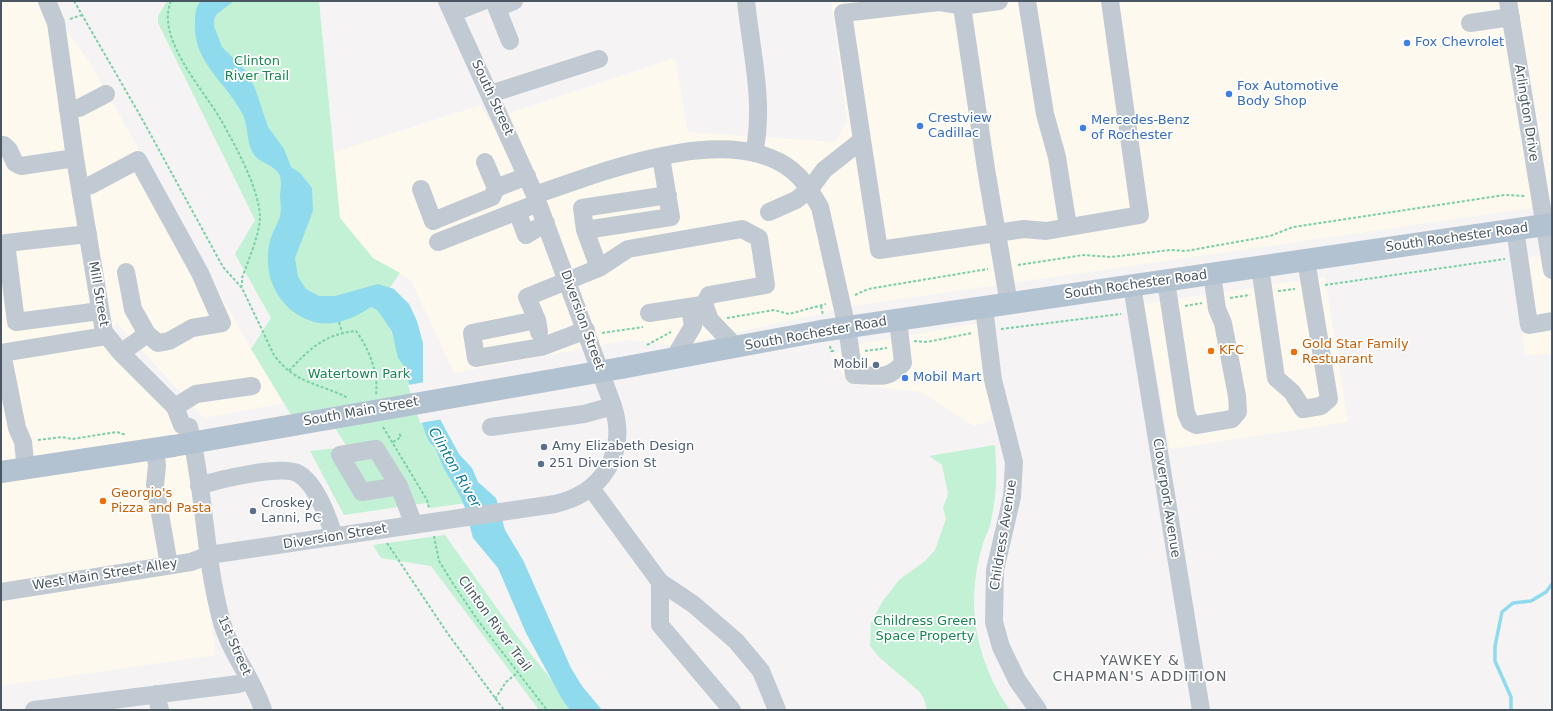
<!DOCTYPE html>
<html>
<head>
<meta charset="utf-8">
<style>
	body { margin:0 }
	#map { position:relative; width:1553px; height:711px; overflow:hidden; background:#f5f3f3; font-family:"DejaVu Sans",sans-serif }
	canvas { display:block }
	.frame { position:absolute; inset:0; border:2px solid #4a5661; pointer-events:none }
</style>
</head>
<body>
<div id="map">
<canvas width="1553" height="711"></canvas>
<div class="frame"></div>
</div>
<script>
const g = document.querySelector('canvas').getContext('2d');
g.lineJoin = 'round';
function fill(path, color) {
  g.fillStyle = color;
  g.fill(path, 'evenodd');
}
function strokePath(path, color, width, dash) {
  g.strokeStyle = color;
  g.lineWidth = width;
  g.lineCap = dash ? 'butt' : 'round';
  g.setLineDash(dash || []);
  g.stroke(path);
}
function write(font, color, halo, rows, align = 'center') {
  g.font = font + ' "DejaVu Sans",sans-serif';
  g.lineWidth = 3.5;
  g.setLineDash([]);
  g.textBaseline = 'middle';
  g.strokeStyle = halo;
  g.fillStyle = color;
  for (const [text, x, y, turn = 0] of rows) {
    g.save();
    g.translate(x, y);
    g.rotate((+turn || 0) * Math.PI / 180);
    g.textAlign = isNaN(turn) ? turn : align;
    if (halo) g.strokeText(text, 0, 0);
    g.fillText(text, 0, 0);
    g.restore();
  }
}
const commercial = new Path2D(`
	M1,1H43L51,9L89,61L251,349L285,403L204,418L117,323L106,336L1,353Z
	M831,1H1552V205L860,305L675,346L629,340L454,373L411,280L373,258L340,218L334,152L481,105L489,120L675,58L688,132L835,142L847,121Z
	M1552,254V354L1525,355L1513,260Z
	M1325,277L1348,422L1170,449L1144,304Z
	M980,323L992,420L974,426L921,392L849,384L830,356L859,344Z
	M97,343L105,347L182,425L216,655L1,686V358Z`);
const green = new Path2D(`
	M167,1H200L208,5L214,1H319L340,218L373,258L400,273L387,292L386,321L439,435L481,501L430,508L426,503L344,515L310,451L347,447L327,415L294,420L251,349L271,318L235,254L255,220L158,23V16Z
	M995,445C997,470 997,496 991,521C990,529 985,536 983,544C979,556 976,570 975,583C970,627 984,674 1010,710H927L924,699L920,692L880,658L870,646L871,623L882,602L900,579L924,562L935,550L946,519L943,508L948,494L942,465L929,456Z
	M445,535L516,635L575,710H539L431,566L381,558L373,545Z`);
const water = new Path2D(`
	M201,1H234L217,14L214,19V26L222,47L245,70L255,88L268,127L284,149L291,167L300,173L312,188L313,211L295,258L298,277L306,289L319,296H335L378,284L394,289L409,304L417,321L423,343V382L441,421L459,454L472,468L478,482L496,498L505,530L523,560L571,668L582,686L602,710H570L562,699L526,633L498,568L473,538L465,508L460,496L443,467L435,447L430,443L426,435L409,384L407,370L398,358L392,332L383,318L377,310L371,307C350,321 328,329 306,319C276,306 262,272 270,241C272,232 278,224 280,216C282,209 280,201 280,195C281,188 282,180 279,174C274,165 261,163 255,156C246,145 249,128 243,115C227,82 192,63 195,21C195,13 196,7 201,1Z`);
const pier = new Path2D(`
	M425,382L443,419L420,423L408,385Z`);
const stream = new Path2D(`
	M1511,710V697L1495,661V646L1502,612L1513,603L1531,601L1546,592L1552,584`);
const path = new Path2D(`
	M74,1L141,117L223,267L242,288L274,355C295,384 319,383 348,398
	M171,1C155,38 204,90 221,120C236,147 258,186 260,216C260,234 248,261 242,278V286
	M70,19L82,15
	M1018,265L1083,255L1111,257L1170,250L1186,251L1270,236L1293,227L1505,195L1525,196
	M1325,285L1505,259
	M1278,291L1295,289
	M855,295L868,289L988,269
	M1230,298L1250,295
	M821,306L823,315
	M1185,306L1202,303
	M727,318L774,310L789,314L826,304
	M339,322L342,332
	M1001,329L1121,314
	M602,333L643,327
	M914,341L927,342L972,333
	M647,345L671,332
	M830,346L831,351H835
	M865,351L887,348
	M289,371C309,349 325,334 356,331C368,347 379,373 376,394
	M383,427L427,500L429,508
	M38,440L62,437L72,439L117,432L126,435
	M393,442L401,437L399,433
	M434,536L439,561L452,582L479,622L547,710
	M387,543L448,634L504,710
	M495,699L506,682L517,673`);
const minor = new Path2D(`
	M47,1L56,23L75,158L104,332L121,353L175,407L182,425L189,427C205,490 204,556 221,619C229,651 253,679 263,710
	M494,1L510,41
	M746,1C751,51 765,103 754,153
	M1027,1L1045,114L1057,157L1068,227
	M1508,1L1552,270
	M962,6L999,1
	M497,8L514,1
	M453,13L483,1
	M1470,23L1511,17
	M490,94L599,59
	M68,110L79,108L106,94
	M862,140L879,250L1024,229L1046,231L1140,215L1110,1
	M1,145H4L9,150L15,163L21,166L75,158
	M661,157L671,217L585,230L582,208L668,195
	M485,162L496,188L527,176
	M80,188L91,185L138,160L200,273L222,323L192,328L169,341L158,343L147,334
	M421,189L433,221L492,197L496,188
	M535,195C602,172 730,120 793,171C805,181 812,194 820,207L847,328L854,375C876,375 888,381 903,363L898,320
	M517,211L526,235L546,223
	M769,212L796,200L810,189L824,170L862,140L843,13L939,2L962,6L986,169L1009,304
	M1515,229L1529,325L1552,321
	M88,234L6,243L16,322L100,311
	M438,242L538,203
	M1260,267L1276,378L1292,392L1303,409L1321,406L1329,399L1306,260
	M599,268L628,249L742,229L759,238
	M1166,281L1186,413L1190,422L1196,425L1232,419L1238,412L1237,396L1223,323L1217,309L1212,274
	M1132,286L1201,710
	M984,308L993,380L1014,462L1012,497L995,570L994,622L1001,647L1017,680L1038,710
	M649,313L702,305
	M537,320L472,333L476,358L541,347L586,330
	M539,332L537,320L527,297L599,268L585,230
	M737,348L710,320L704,304L709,295L766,285L759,238
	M1,353L106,336
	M2,353L17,428L23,442L26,469
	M121,353L147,334L133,309L126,272
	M674,358L693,326L690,307
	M175,407L196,394L252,386
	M491,427L584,414L613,406
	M155,449L157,466L155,485L169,565
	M199,486C217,480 283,464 299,474C316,484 329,519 334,537
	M399,486L362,492L340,455L376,449L399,486L414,525
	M591,488L660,582L693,604L736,641L761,671L777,710
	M660,582V625L732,710
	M1,592L191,562L209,555L555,504C602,493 628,454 613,406L535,195L447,1
	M156,694L160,710
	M34,710L239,684L249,680`);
const major = new Path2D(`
	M621,368L821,331L1552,224
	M1,472L173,446`);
const majorBridge = new Path2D(`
	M173,446L621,368`);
const markers = [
	[1407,43,4,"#3f7fe0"],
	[1229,94,4,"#3f7fe0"],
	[920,126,4,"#3f7fe0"],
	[1083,128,4,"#3f7fe0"],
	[1211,351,4,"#e8710a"],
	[1294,352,4,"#e8710a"],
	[876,365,4,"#5c6f8a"],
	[905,378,4,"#3f7fe0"],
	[544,447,4,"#5c6f8a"],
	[541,464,4,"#5c6f8a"],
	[103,501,4,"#e8710a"],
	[253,511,4,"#5c6f8a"]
];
const shopNames = [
	["Fox Chevrolet",1415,43],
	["Fox Automotive",1237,87],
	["Body Shop",1237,102],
	["Crestview",928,119],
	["Cadillac",928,134],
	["Mercedes-Benz",1091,121],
	["of Rochester",1091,136],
	["Mobil Mart",913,378]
];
const parkNames = [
	["Clinton",257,62],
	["River Trail",257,77],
	["Watertown Park",359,375],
	["Childress Green",925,622],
	["Space Property",925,637]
];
const streetNames = [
	["South Street",492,98,65],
	["Arlington Drive",1526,113,81],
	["South Rochester Road",1457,238,-8],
	["South Rochester Road",1136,285,-8],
	["Mill Street",98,294,80],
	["Diversion Street",582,320,70],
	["South Rochester Road",816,334,-10],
	["South Main Street",361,412,-10],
	["Cloverport Avenue",1166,498,81],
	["Childress Avenue",1004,535,-81],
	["Diversion Street",335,537,-9],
	["West Main Street Alley",105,575,-9],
	["Clinton River Trail",494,624,54],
	["1st Street",234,646,66]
];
const foodNames = [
	["Gold Star Family",1302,345],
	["Restuarant",1302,360],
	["KFC",1219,351],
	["Georgio's",111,494],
	["Pizza and Pasta",111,509]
];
const serviceNames = [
	["Mobil",868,365,"right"],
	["Amy Elizabeth Design",552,447],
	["251 Diversion St",549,464],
	["Croskey",261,504],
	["Lanni, PC",261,519]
];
const waterNames = [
	["Clinton River",454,468,60]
];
const neighbourhoodNames = [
	["YAWKEY &",1140,661],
	["CHAPMAN'S ADDITION",1140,677]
];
fill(commercial, '#fdf9ef');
fill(green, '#c3f1d5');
fill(water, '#90daee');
fill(pier, '#f5f3f3');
strokePath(stream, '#90daee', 3.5);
strokePath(path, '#7ad0a6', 2, [3, 2]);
strokePath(minor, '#c1cad2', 18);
strokePath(major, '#b3c2d1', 22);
strokePath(majorBridge, '#b3c2d1', 22);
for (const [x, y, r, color] of markers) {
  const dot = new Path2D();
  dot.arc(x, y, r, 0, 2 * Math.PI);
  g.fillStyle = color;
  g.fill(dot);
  strokePath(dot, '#fff', 1.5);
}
write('13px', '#366cbe', '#fff', shopNames, 'left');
write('13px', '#17864f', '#fff', parkNames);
write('13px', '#4a5661', '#fff', streetNames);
write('13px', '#c56008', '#fff', foodNames, 'left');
write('13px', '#4e5e75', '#fff', serviceNames, 'left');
write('italic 14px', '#0c7c9b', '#fff', waterNames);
g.letterSpacing = '1px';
write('14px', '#5f6368', '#fff', neighbourhoodNames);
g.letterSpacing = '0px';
</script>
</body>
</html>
